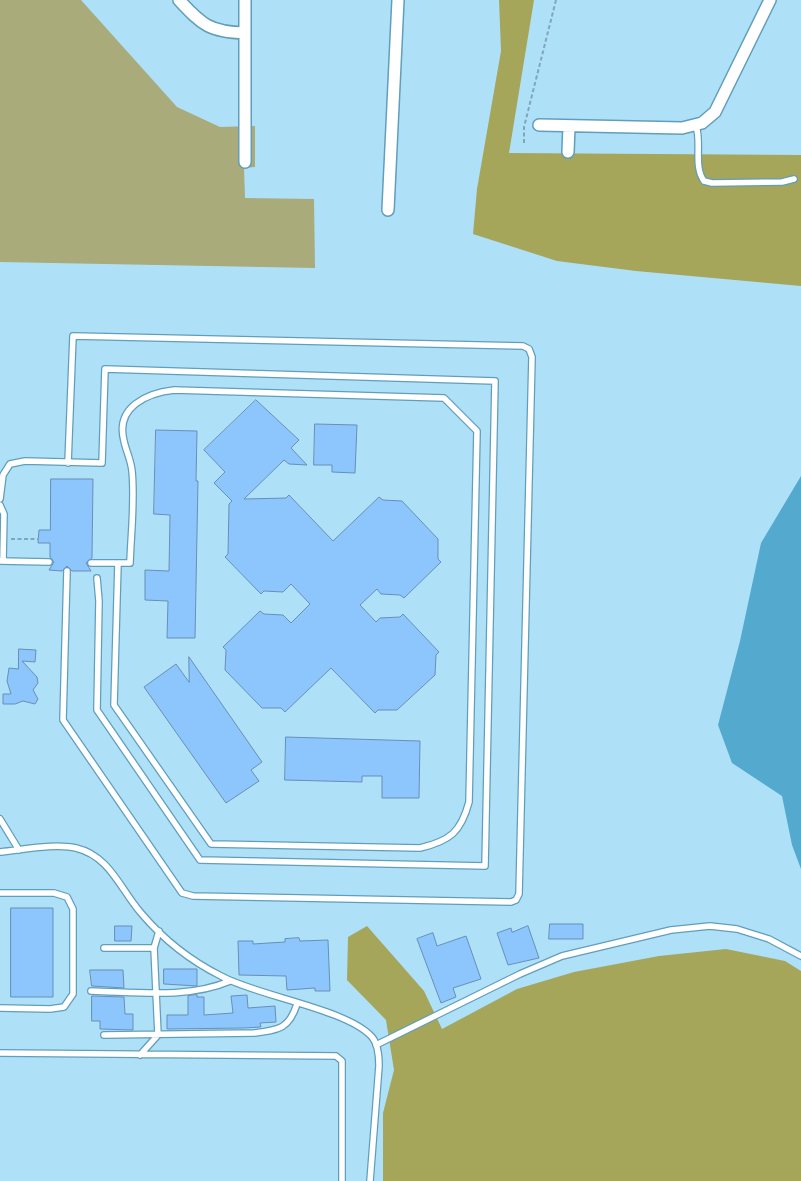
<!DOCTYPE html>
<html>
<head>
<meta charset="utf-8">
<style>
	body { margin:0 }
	canvas { display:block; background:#aee0f8 }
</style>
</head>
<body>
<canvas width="801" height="1181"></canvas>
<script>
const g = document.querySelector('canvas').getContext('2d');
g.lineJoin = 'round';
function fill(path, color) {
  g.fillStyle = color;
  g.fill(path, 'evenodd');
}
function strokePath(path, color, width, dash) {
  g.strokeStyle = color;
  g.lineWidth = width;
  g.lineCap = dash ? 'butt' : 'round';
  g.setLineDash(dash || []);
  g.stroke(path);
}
const green = new Path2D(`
	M0,0H81L177,107L220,127L255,126V167L244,168L245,198L314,199L315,268L0,262Z`);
const forest = new Path2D(`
	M499,0H534L509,153L801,155V286L636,271L557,261L473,234L477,189L501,51Z
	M367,926L424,991L442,1029L517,989L574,972L659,956L726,949L785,961L801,971V1181H383V1113L394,1070L386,1020L347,980L348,937Z`);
const water = new Path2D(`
	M801,476V869L792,845L782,796L732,763L718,725L740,641L761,543Z`);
const building = new Path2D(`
	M256,400L299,440L291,448L307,465L289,464L284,460L244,499L286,498L289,495L333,541L379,497L383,500L402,501L438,539V559L441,562L404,598L400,595L381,594L377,589L360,605L376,622L380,618L400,617L403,614L439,652L436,655L435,675L397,710H378L375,713L331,668L285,712L281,708H262L225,670L226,650L223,647L260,611L264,614L283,615L291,623L310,604L291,584L283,592L264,591L261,594L225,557L228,554L229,504L232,501L214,483L225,472L204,450Z
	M315,424L357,425L355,473L332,472V465H314Z
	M156,430L197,431L196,481H198L195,638H167L168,601L145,600V570L169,571L170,515L154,514Z
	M51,479H93L92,558L86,563L91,571H72L67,566L62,571L49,570L54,562L50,557V543H38L39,530H50Z
	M19,649L36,650L35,662L22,661L37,677L38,683L33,690L38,699L35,704L23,701L15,704H3V694H11L7,681L9,668L18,669Z
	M189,657L262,762L251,770L259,781L226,803L144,687L176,664L189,682Z
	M286,737L420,741L419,798H382V776H362V782L285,780Z
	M11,908H53V997H11Z
	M550,924H583V939H549Z
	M115,926H132L131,941H115Z
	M528,926L539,958L508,965L497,933L511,928L512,932Z
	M433,933L437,946L466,936L481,979L453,988L456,997L441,1003L417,939Z
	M299,938L300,941L328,940L330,991H315V988L287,990L286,976L239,975L238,941H253V944L285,942V939Z
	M164,969H197V986L164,984Z
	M90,970H123L124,988L92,986Z
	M197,995V997H204V1015L233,1013L231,996L247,995L248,1008L275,1006L276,1022L260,1023L261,1027L244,1028L167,1029V1015H188V996Z
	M92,996L124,997L125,1014H133V1030L100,1029V1021H92Z`);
const path = new Path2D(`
	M524,143V127L556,0
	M11,539H39`);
const lane = new Path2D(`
	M696,126C702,143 693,166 704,181L712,183L782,182L794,179
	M0,499L3,475L10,464L25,461L102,463L105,369L495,381L485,866L200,860L97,710L99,601L97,578
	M0,505L4,514L3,561
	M0,561L49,562
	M91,563C104,563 117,563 130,563C131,533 135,501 132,471C131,460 126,451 124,441C115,407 147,393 174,390L444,398L477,431L469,802C461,832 450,841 420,848L211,844L114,705L118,563
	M67,571L63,720L182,893L193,896L511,902L516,900L519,894L532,357L529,349L523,346L73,336L68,463
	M0,819L19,850
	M0,852C22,850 55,843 76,848C110,856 120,889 141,913C163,939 191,961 221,976C257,996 347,1009 372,1037C378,1044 379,1056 379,1066L370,1181
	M0,893H54L67,897L73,909V994L64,1007L50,1009L0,1008
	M104,948H154
	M91,991C136,992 188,999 230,981
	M104,1035L254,1033C279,1030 289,1029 297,1004
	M376,1045L520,974L562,956L671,930L710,926L737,929L769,939L801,956
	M0,1053L336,1056L342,1061V1181
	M140,1055L158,1035L154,948L159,931`);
const street = new Path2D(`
	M179,0C202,25 210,32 245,33
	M245,0V162
	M539,125L682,128L702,123L715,112L770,0
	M568,152L569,126
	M388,210L398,0`);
fill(green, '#a9ab7a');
fill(forest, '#a5a65a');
fill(water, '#54a9cf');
fill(building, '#8dc5fd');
strokePath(building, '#678fb8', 1);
strokePath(lane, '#619ebb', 8);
strokePath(street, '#619ebb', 14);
strokePath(path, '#7ea7bb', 2, [4, 2.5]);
strokePath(lane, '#fff', 5.5);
strokePath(street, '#fff', 11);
</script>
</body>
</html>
